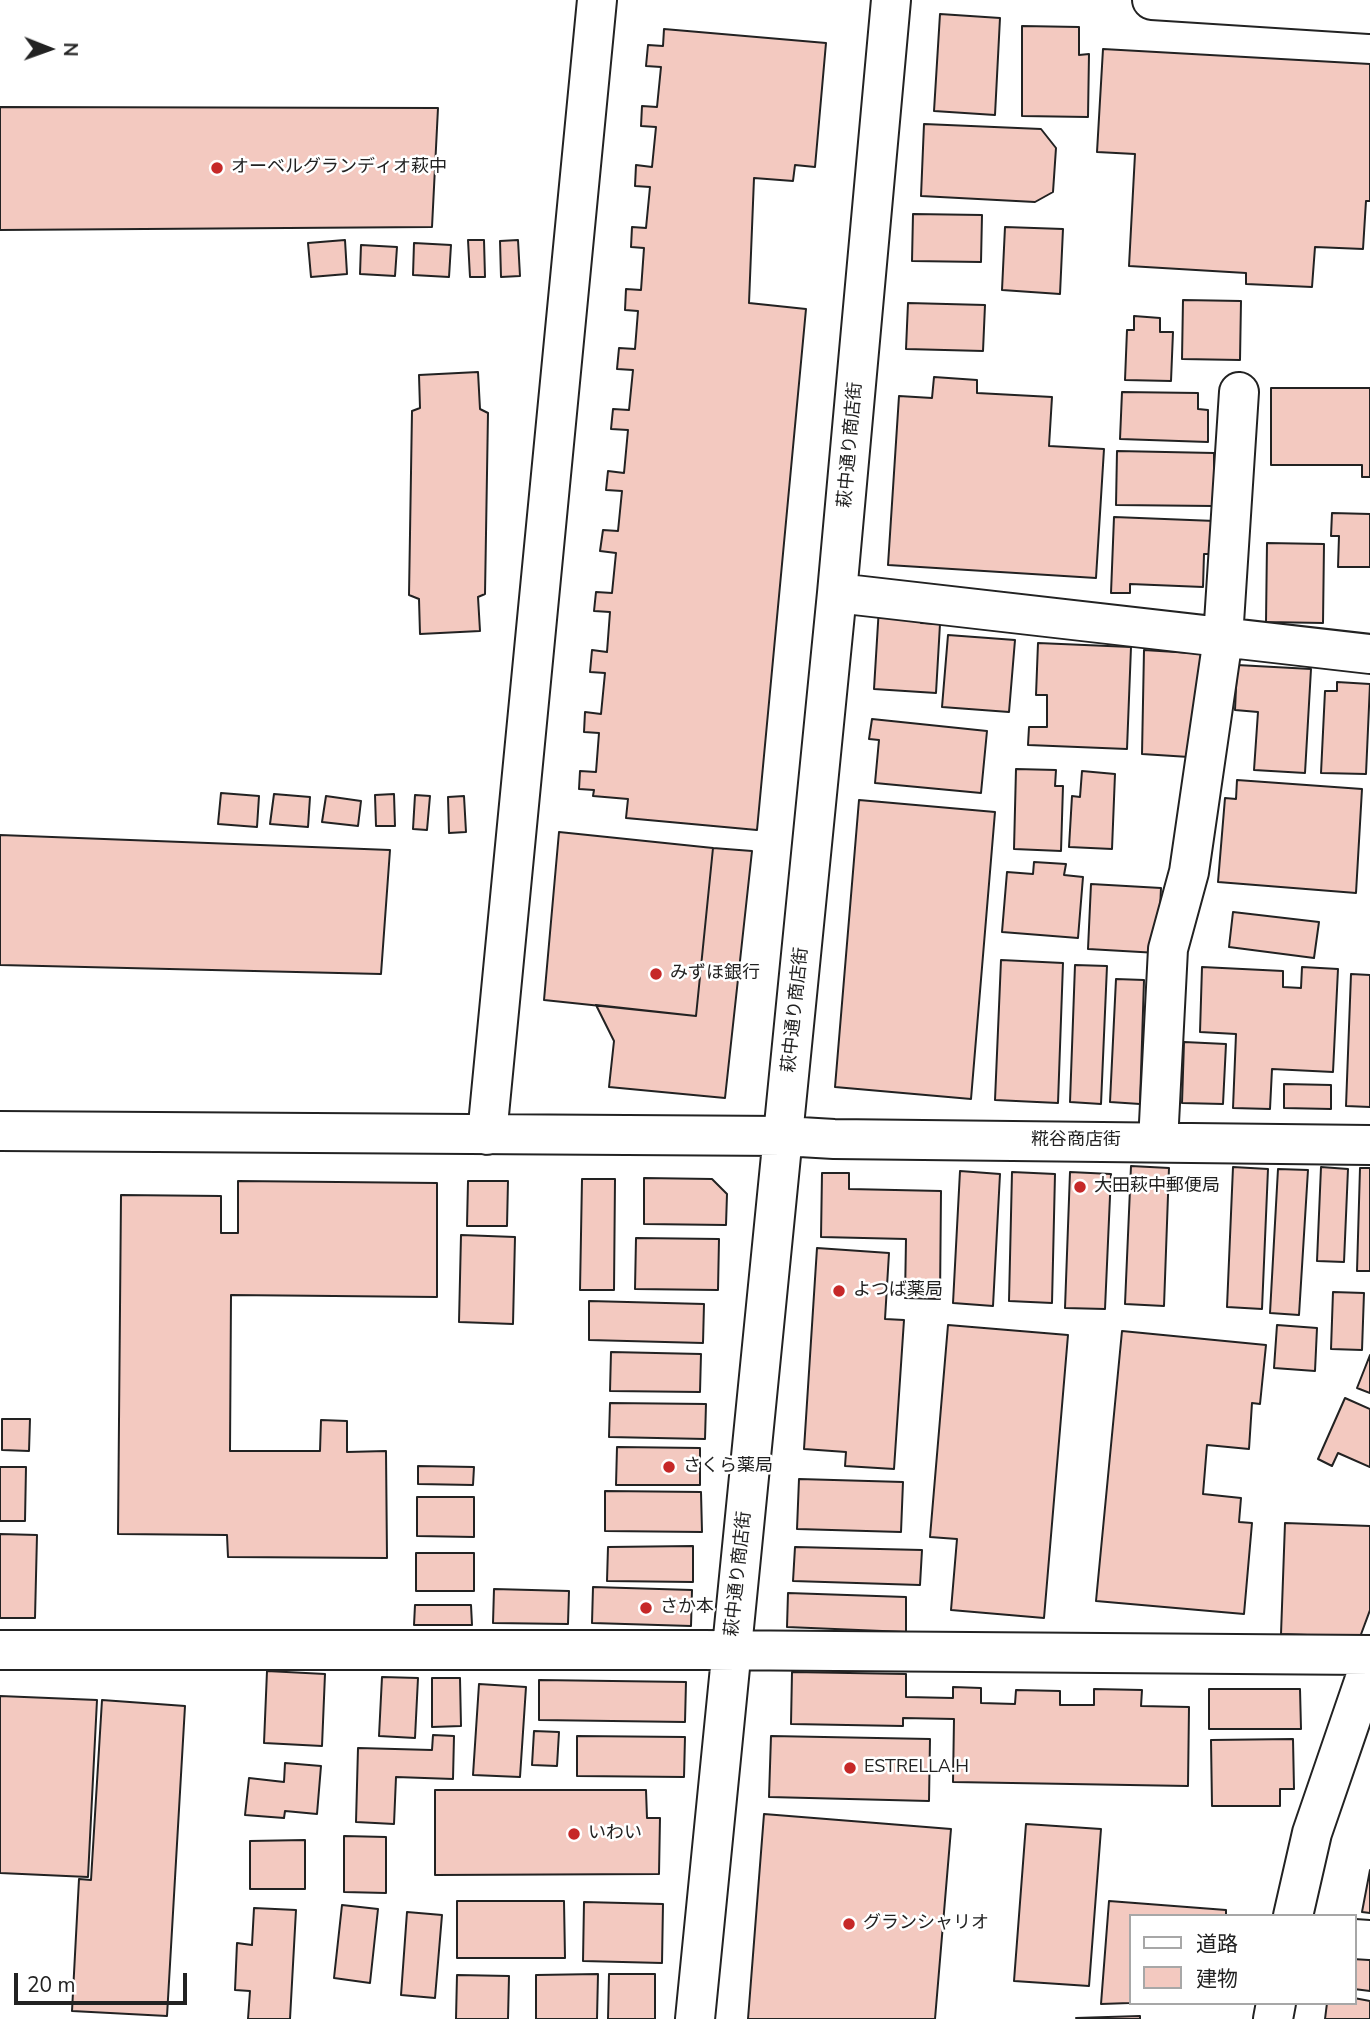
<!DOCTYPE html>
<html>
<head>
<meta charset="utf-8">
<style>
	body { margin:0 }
	#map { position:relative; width:1370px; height:2019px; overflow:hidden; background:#fff; font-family:"Nunito Sans","Noto Sans JP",sans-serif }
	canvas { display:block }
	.legend { position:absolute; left:1129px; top:1914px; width:228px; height:91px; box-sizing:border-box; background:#fff; border:2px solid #a7a7a7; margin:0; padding:9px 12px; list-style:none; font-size:21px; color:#222 }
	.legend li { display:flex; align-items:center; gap:14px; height:35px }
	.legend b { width:35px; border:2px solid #a7a7a7 }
	.north { position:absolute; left:14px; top:14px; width:70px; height:70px; -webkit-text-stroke:5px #fff; paint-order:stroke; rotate:91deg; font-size:19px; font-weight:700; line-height:28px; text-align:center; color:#222 }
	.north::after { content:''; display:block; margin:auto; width:24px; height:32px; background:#222; clip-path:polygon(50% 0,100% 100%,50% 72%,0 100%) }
	.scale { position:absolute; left:14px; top:1973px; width:173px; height:32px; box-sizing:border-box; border:4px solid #222; border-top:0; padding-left:9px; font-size:21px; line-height:24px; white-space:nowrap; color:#222; -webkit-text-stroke:5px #fff; paint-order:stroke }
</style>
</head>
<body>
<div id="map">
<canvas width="1370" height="2019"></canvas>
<ul class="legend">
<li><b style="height:9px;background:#fff"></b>道路</li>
<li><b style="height:19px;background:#f3c9c0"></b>建物</li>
</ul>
<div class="north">N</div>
<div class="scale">20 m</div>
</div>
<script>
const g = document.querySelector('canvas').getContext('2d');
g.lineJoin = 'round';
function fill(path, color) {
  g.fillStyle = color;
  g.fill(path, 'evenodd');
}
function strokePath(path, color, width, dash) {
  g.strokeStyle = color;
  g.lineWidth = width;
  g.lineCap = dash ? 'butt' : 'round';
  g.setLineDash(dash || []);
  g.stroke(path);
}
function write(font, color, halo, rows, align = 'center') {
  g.font = font + ' "Nunito Sans","Noto Sans JP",sans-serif';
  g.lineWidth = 5;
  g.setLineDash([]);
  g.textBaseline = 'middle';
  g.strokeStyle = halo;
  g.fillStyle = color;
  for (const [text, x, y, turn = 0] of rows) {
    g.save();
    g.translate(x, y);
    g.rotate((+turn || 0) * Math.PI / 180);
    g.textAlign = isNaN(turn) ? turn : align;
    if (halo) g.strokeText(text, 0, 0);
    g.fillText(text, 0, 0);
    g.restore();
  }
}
const building = new Path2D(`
	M940,14L1000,18L995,115L934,111Z
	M1022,26L1079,27V55L1089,54L1088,117L1022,116Z
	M664,29L826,43L815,167L795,165L793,181L754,178L749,303L806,309L757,830L626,818L628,799L593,796L594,790L579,789L580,771L596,772L599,733L584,732L585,712L601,714L605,673L590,672L592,650L607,652L610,612L594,611L596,592L612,593L616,553L600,551L603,530L618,531L622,491L606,490L608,471L624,473L628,430L611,429L613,409L629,410L633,370L617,369L619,348L635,349L638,311L625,310L626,289L641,290L644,248L631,247L632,227L646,228L650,187L635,186L636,165L652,167L656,127L641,126L642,106L657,107L661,67L646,66L648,45L663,46Z
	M1103,49L1370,64V201H1366L1363,249L1315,247L1312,287L1246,284V273L1129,266L1135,154L1097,152Z
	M0,107L438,108L432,227L0,230Z
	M924,124L1041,129L1056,148L1053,192L1035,202L921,196Z
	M913,214L982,215L981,262L912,261Z
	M1005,227L1063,229L1060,294L1002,290Z
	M345,240L347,274L311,277L308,243Z
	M468,240H484L485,277H470Z
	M518,240L520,276L501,277L500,241Z
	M414,243L451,245L449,277L413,275Z
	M361,245L397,247L395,276L360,274Z
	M1183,300L1241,301L1240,360L1182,359Z
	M908,303L985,305L983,351L906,349Z
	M1134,316L1160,318V332H1173L1171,381L1125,380L1127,330H1134Z
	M478,372L480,409L488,413L485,594L478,597L480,631L420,634L419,599L409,595L412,411L420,408L419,375Z
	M934,377L977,380V393L1052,397L1049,446L1104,449L1096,578L888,565L899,396L932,398Z
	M1271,388H1370V477H1362V465H1271Z
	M1122,392L1198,393V409L1208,410V442L1120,439Z
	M1117,451L1214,453V485H1224L1213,506L1116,505Z
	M1332,513L1370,514V567H1338L1339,536H1331Z
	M1114,517L1215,521L1214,554H1204L1203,587L1130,584V593H1111Z
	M1267,543L1324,544L1323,623L1266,622Z
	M879,607L922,610L921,623L940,624L936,693L874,689Z
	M948,635L1015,640L1009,712L942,707Z
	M1038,643L1131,647L1127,749L1028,745L1029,727H1047V695H1036Z
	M1144,650L1207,654L1189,757L1142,754Z
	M1237,665L1311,669L1305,773L1254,770L1258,712L1235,710Z
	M1337,682L1370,684L1366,774L1321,773L1325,691H1337Z
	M872,719L987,731L981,793L875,783L879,740L869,739Z
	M1016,769L1056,770L1055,786H1063L1061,851L1014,849Z
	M1082,771L1115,774L1112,849L1069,847L1072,796L1080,797Z
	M1237,780L1362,789L1356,893L1218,882L1225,798L1236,799Z
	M221,793L259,796L257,827L218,824Z
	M274,794L310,797L308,827L270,824Z
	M394,794L395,826H376L375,795Z
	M415,795L430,796L427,830L413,829Z
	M326,796L361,801L358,826L322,822Z
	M464,796L466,832L449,833L448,797Z
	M859,800L995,812L971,1099L835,1087Z
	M559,832L713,848L696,1016L544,1000Z
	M0,835L390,850L381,974L0,965Z
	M713,848L752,851L725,1098L609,1087L614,1041L596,1005L696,1016Z
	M1034,862L1066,864L1064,875L1083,877L1078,938L1002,932L1007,872L1033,874Z
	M1091,884L1161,888L1158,953L1088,949Z
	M1233,912L1319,922L1314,958L1229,947Z
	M1001,960L1063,963L1058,1103L995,1100Z
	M1075,965L1107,966L1101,1104L1070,1102Z
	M1202,967L1283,971V987L1301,988L1302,967L1338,969L1333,1072L1272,1069L1270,1109L1233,1108L1236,1034L1200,1032Z
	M1351,974L1370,975V1107L1346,1106Z
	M1116,979L1144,980L1140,1104L1110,1102Z
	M1184,1042L1226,1044L1223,1104L1182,1103Z
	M1284,1084L1331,1085V1109L1284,1108Z
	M1131,1166L1169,1168L1164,1306L1125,1304Z
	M1233,1167L1268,1169L1262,1309L1227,1307Z
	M1321,1167L1348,1169L1344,1262L1317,1261Z
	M1360,1168H1370V1271H1357Z
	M1278,1169L1308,1170L1299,1315L1270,1313Z
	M960,1171L1000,1174L993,1306L953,1303Z
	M1012,1172L1055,1174L1052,1303L1009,1301Z
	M1070,1172L1111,1174L1105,1309L1065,1308Z
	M822,1173H849V1189L941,1191L940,1299L905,1298L906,1239L821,1237Z
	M644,1178L712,1179L727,1194L726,1225L644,1224Z
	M582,1179H615L614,1290H580Z
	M238,1181L437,1183V1297L231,1295L230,1451H320L321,1420L347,1421V1452L386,1451L387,1558L228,1557L227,1535L118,1534L121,1195L221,1196V1233H238Z
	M468,1181H508L507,1226H467Z
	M461,1235L515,1237L513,1324L459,1322Z
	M636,1238L719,1239L718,1290L635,1289Z
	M817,1248L889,1253L885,1319L904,1320L894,1469L845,1466L846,1452L804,1449Z
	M1333,1292L1364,1293L1362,1350L1331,1349Z
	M589,1301L704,1304L703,1343L589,1340Z
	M948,1325L1068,1335L1044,1618L951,1610L957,1539L930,1537Z
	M1277,1325L1317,1328L1315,1371L1274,1368Z
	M1122,1331L1266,1345L1260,1404L1252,1403L1249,1449L1207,1445L1203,1494L1241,1498L1239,1522L1252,1523L1244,1614L1096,1601Z
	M611,1352L701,1354L700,1392L610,1391Z
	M1370,1355V1393L1357,1388Z
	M1345,1398L1370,1409V1467L1338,1453L1332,1466L1318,1459Z
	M610,1403L706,1404L705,1439L609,1437Z
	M2,1419H30L29,1451L2,1450Z
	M617,1447L700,1448V1485H616Z
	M418,1466L474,1467L473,1485L418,1484Z
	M0,1467H26L25,1521H0Z
	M799,1479L903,1482L901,1532L797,1529Z
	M605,1491L701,1492L702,1532L605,1531Z
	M417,1497H474V1537L417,1536Z
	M1285,1523L1370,1526V1610L1360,1637L1281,1634Z
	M0,1534L37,1535L35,1618H0Z
	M693,1546V1582L607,1581L608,1547Z
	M795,1547L922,1550L920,1585L793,1581Z
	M416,1553H474V1591H416Z
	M593,1587L692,1590L691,1626L592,1623Z
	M494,1589L569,1591L568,1624L493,1623Z
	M788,1593L906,1597V1632L787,1627Z
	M415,1605H471L472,1625H414Z
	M267,1671L325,1674L322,1746L264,1743Z
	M792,1672L906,1674V1697L953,1698V1687L981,1688V1703L1015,1704L1016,1690L1060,1691V1705H1094V1689L1142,1690L1141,1706L1189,1707L1188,1786L953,1782L954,1719L903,1718V1726L791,1724Z
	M382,1677L418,1678L415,1738L379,1736Z
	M432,1678H460L461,1726L432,1727Z
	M539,1680L686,1682L685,1722L539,1720Z
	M479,1684L526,1687L520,1777L473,1775Z
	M1209,1689H1300L1301,1729H1209Z
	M0,1696L97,1700L88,1877L0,1873Z
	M102,1700L185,1706L167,2016L72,2011L79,1879L91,1880Z
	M534,1731L559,1732L557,1766L532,1765Z
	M433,1735L454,1736L453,1779L396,1777L394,1824L356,1822L358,1748L432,1750Z
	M577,1736L685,1737L684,1777L577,1776Z
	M771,1736L930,1739L929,1801L769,1797Z
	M1293,1739L1294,1789H1280V1806H1212L1211,1740Z
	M285,1763L321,1766L317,1814L285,1811L284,1818L245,1815L249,1778L284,1782Z
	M435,1790H646L647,1818H660L659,1874L435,1875Z
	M764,1814L951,1829L935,2019H748Z
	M1026,1824L1101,1829L1089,1986L1014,1981Z
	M344,1836L386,1837V1893L344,1892Z
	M305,1840V1889H250V1841Z
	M1370,1870V1913L1362,1912Z
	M457,1901H564L565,1958H457Z
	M1109,1901L1226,1910V1916H1130V2003L1101,2004Z
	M584,1902L663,1904L662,1963L583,1961Z
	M342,1905L378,1909L370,1983L334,1978Z
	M254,1908L296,1910L290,2019H248L250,1991L235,1990L237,1943L252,1945Z
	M407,1912L442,1915L435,1998L401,1995Z
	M1354,1955L1370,1958V1991L1354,1989Z
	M598,1974L597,2019H536V1975Z
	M609,1974H655V2019H608Z
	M457,1975L509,1976L508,2019H456Z
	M1354,1998L1370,2001V2019H1325L1327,2003H1354Z
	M1140,2016V2019L1076,2018Z`);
const minor = new Path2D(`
	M1152,0L1370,14
	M837,593L1370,654
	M0,1131L783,1136L834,1139L1370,1145
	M487,1135L597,0
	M1158,1142L1168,949L1189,872L1223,638L1239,392
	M0,1650H703L1370,1655
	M1293,1916L1312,1833L1370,1664
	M1354,1939L1370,1940
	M695,2019L837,593L891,0
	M1273,2019L1276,2003`);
const markers = [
	[217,168,7,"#c62828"],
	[656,974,7,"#c62828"],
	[1080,1187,7,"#c62828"],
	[839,1291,7,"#c62828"],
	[669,1467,7,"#c62828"],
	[646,1608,7,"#c62828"],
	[850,1768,7,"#c62828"],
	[574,1834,7,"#c62828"],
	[849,1924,7,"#c62828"]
];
const poiNames = [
	["オーベルグランディオ萩中",231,168],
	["みずほ銀行",670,974],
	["大田萩中郵便局",1094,1187],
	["よつば薬局",853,1291],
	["さくら薬局",683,1467],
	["さか本",660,1608],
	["ESTRELLA.H",864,1768],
	["いわい",588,1834],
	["グランシャリオ",863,1924]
];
const streetNames = [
	["萩中通り商店街",851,445,-85],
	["萩中通り商店街",796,1010,-84],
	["糀谷商店街",1076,1141],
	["萩中通り商店街",739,1574,-84]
];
fill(building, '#f3c9c0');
strokePath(building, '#222', 2);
strokePath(minor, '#222', 42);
strokePath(minor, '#fff', 38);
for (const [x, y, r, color] of markers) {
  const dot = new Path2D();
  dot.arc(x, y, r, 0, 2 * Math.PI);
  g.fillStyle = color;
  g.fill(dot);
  strokePath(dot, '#fff', 2.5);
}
write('18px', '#222', '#fff', poiNames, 'left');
write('18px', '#222', '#fff', streetNames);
</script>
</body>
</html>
